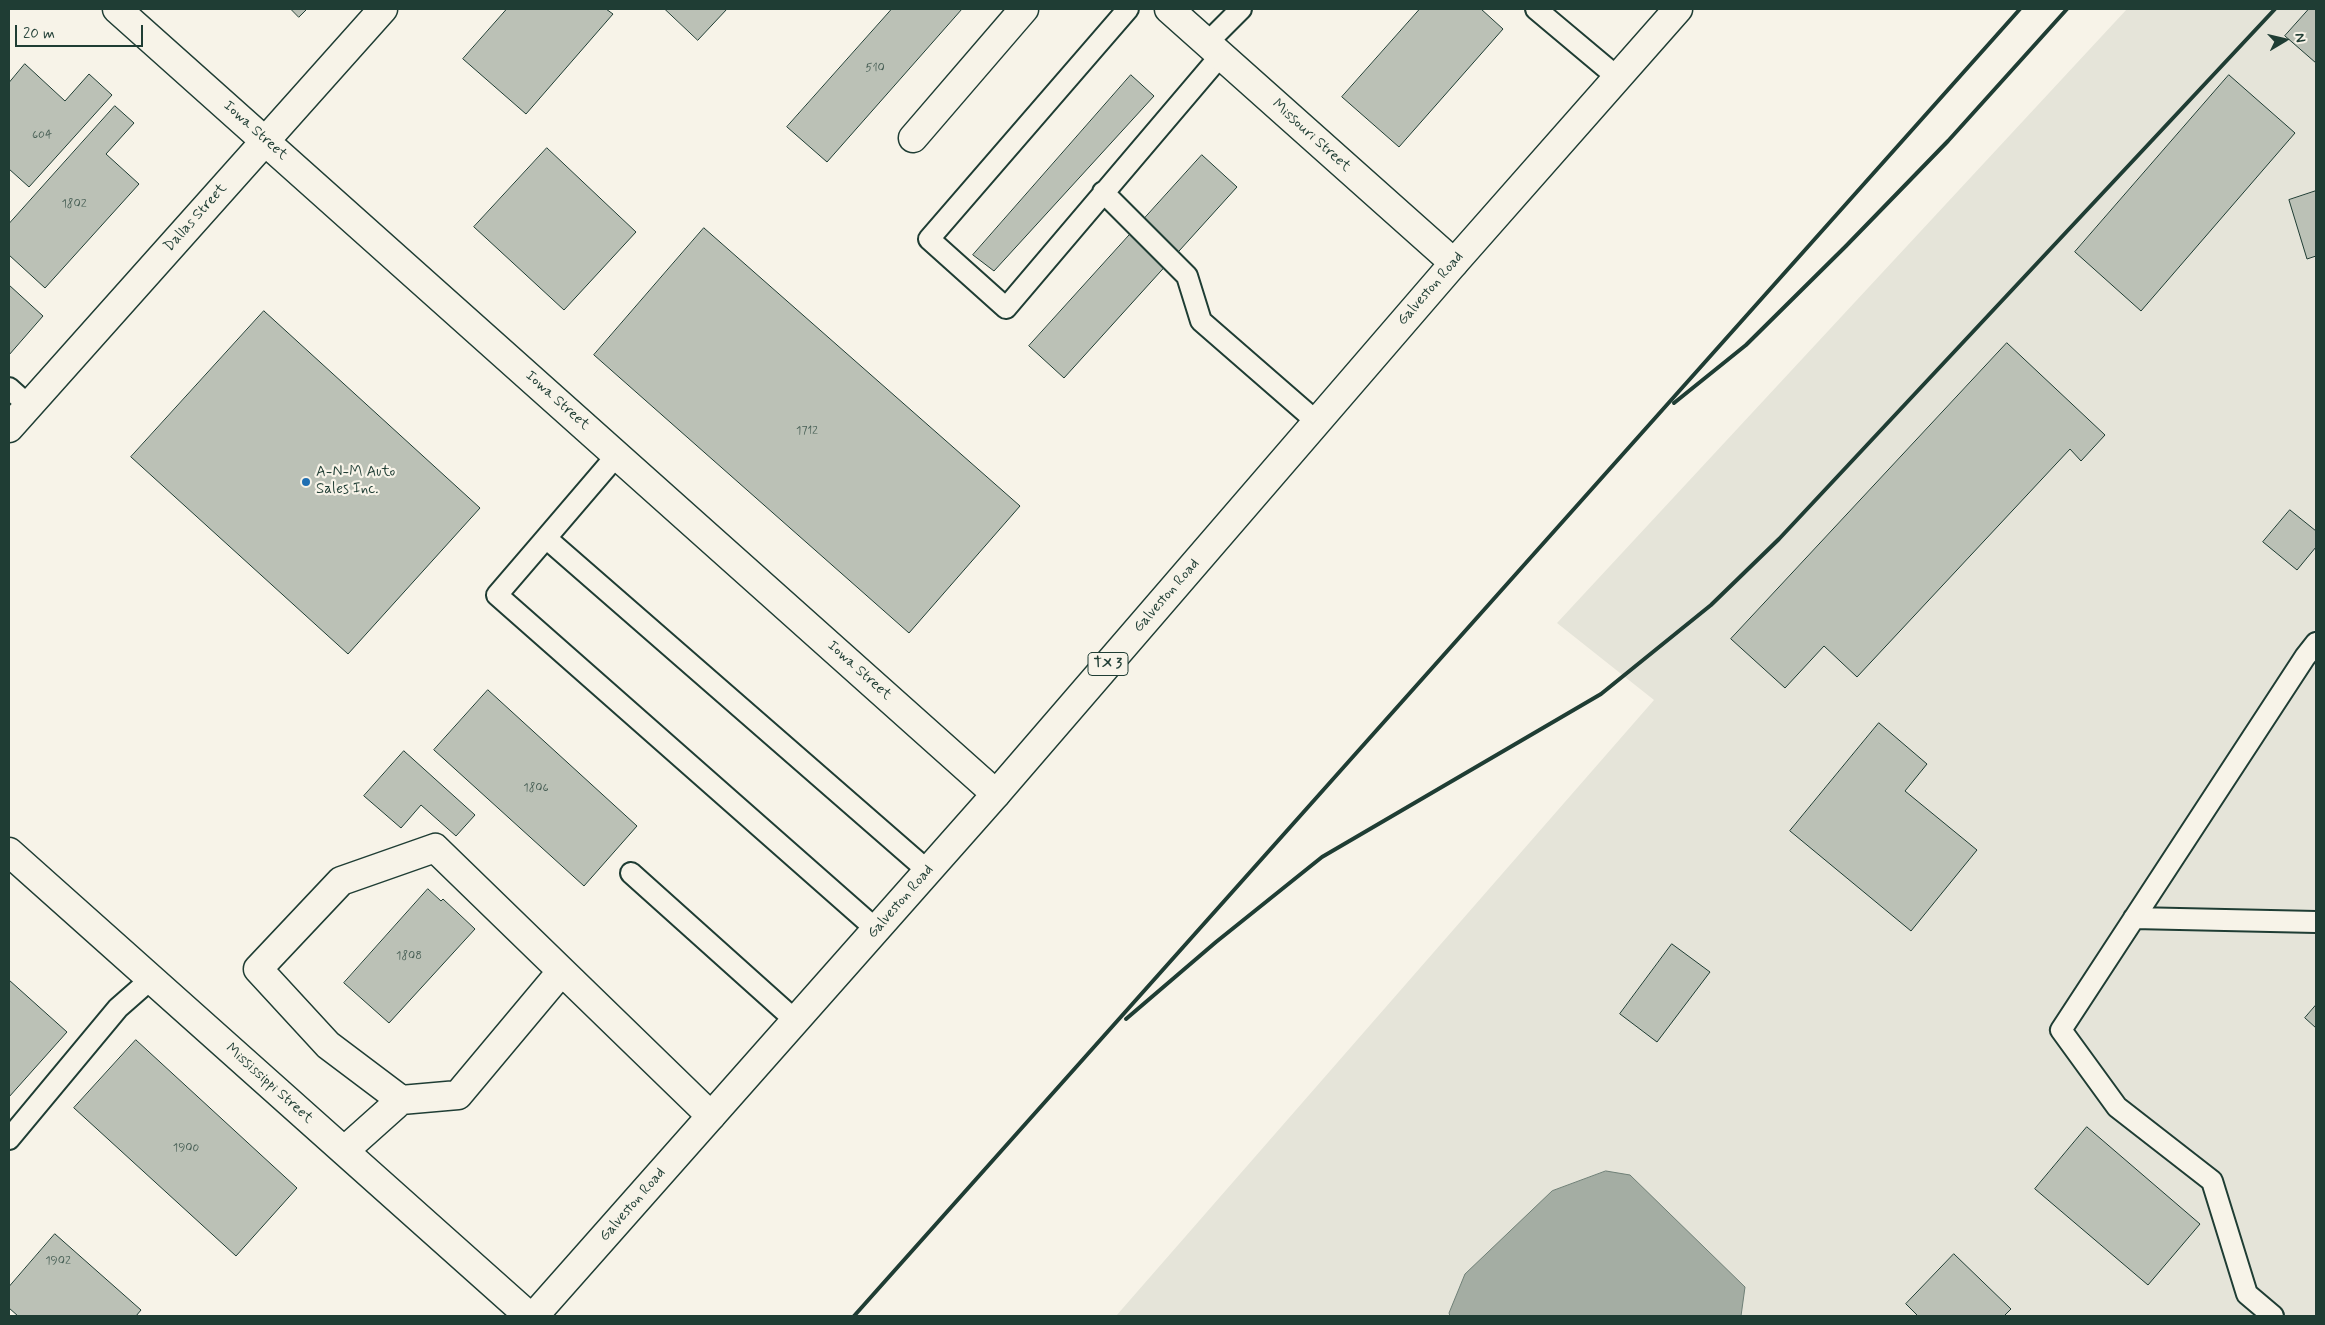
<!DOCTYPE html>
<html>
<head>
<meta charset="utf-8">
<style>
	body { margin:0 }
	#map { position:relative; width:2325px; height:1325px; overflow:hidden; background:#f7f3e8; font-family:Mynerve,sans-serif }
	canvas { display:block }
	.frame { position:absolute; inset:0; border:10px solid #1f3d34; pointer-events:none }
	.north { position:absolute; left:2260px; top:15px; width:50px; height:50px; -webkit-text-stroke:4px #f7f3e8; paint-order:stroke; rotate:81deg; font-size:14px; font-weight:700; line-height:20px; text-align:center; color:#1f3d34 }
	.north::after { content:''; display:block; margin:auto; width:18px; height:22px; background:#1f3d34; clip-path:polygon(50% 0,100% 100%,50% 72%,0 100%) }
	.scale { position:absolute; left:15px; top:25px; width:128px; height:22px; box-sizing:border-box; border:2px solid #1f3d34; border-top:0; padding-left:6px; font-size:15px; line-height:18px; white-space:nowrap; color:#1f3d34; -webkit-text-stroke:4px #f7f3e8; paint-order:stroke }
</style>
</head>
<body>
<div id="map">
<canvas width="2325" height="1325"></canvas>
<div class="frame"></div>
<div class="north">N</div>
<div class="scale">20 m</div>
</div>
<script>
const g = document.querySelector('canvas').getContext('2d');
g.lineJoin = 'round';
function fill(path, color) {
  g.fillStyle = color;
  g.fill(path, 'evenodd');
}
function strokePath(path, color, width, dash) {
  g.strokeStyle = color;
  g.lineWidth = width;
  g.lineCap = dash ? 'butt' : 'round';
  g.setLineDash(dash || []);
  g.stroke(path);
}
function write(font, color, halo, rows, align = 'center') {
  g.font = font + ' Mynerve,sans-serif';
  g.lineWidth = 4.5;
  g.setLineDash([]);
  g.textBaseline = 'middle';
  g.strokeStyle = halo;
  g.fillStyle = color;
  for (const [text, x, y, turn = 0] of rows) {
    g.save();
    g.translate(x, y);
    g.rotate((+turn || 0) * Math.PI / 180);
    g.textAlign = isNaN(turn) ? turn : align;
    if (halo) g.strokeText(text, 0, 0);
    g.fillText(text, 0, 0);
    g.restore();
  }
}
const built = new Path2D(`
	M2127,9H2316V1316H1116L1654,700L1557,623Z`);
const water = new Path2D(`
	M1606,1171L1630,1175L1745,1287L1741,1316H1450L1449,1313L1465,1274L1552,1191Z`);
const building = new Path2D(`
	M291,9H307L299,17Z
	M507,9H606L613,14L526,114L463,59Z
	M665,9H727L698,40Z
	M892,9H962L827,162L787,127Z
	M1420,9H1481L1503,29L1399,147L1342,97Z
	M2309,9H2316V63L2285,36Z
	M25,64L65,101L89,74L112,95L29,187L9,169V83Z
	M1131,75L1154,96L994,271L973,255Z
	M2229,75L2295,133L2141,311L2075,252Z
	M115,106L134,123L106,154L139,184L45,288L9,255V224Z
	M547,148L636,232L564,310L474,227Z
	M1202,155L1237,187L1064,378L1029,346Z
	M2316,191V256L2307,259L2289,200Z
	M704,228L1020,506L909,633L594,355Z
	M9,285L43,316L9,355Z
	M264,311L480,508L348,654L131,457Z
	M2007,343L2105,435L2081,461L2070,449L1857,677L1824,646L1785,688L1731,639Z
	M2290,510L2316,531V547L2297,570L2263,542Z
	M488,690L637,826L584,886L434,750Z
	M1879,723L1927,764L1905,791L1977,850L1911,931L1790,831Z
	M404,751L475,815L456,836L421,805L401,828L364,796Z
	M428,889L441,901L443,899L475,929L389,1023L344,983Z
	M1672,944L1710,972L1657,1042L1620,1014Z
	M9,980L67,1032L9,1097Z
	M2316,1005V1028L2305,1018Z
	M136,1040L297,1188L236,1256L74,1108Z
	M2087,1127L2200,1224L2148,1285L2035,1189Z
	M55,1234L141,1310L136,1316H18L9,1308V1287Z
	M1954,1254L2011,1309L2004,1316H1918L1906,1304Z`);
const lane = new Path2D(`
	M1128,9L929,239L1006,308L1221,55
	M1536,9L1617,77
	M1207,43L1241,9
	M1103,192L1187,276L1201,321L1317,422
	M9,388L29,406
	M617,455L546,538L928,871
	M546,538L497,595L877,930
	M631,873L796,1021
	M2134,918L2316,922
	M9,1139L118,1008L151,979
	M2273,1316L2247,1294L2212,1181L2117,1107L2061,1030L2305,657L2316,643`);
const street = new Path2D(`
	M117,9L996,794
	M1169,9L1454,263
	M913,138L1024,9
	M9,428L383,9
	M9,852L529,1316
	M561,972L458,1095L401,1100L328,1045L258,969L341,881L435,848L711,1116
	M344,1151L401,1100`);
const primary = new Path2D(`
	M534,1316L996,794L1454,263L1678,9`);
const rail = new Path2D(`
	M1674,403L1746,345L1846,246L1948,141L2067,9
	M1126,1019L1216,942L1322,857L1601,694L1711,605L1779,539L2275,9
	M854,1316L2020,9`);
const markers = [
	[306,482,5,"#1f6fb2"]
];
const numberNames = [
	["510",875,68],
	["604",42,135],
	["1802",74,204],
	["1712",807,431],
	["1806",536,788],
	["1808",409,956],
	["1900",186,1148],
	["1902",58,1261]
];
const shields = [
	[1108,664,40]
];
const shieldNames = [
	["TX 3",1108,664]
];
const streetNames = [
	["Iowa Street",255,131,42],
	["Missouri Street",1311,136,42],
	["Dallas Street",196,218,-48],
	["Galveston Road",1431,289,-49],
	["Iowa Street",557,401,42],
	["Galveston Road",1167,596,-49],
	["Iowa Street",859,671,42],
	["Galveston Road",901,902,-49],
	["Mississippi Street",269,1084,42],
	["Galveston Road",633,1205,-49]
];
const poiNames = [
	["A-N-M Auto",316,473],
	["Sales Inc.",316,490]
];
fill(built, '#e5e4d9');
fill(water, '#a4ada3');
strokePath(water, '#6f8077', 1);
fill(building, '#bbc1b6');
strokePath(building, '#1f3d34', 1);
strokePath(lane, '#1f3d34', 24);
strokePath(street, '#1f3d34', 31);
strokePath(primary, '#1f3d34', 31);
strokePath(lane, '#f7f3e8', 20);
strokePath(street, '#f7f3e8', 28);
strokePath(primary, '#f7f3e8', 28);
strokePath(rail, '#1f3d34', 4);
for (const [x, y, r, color] of markers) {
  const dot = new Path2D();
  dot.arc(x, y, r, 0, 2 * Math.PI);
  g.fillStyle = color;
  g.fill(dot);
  strokePath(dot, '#f7f3e8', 2);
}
write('12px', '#465e54', null, numberNames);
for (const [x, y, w] of shields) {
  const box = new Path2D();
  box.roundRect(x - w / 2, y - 11.5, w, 23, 4);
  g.fillStyle = '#f7f3e8';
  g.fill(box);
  strokePath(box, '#1f3d34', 1);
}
write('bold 14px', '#1f3d34', null, shieldNames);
write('15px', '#1f3d34', '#f7f3e8', streetNames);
write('15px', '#1f3d34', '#f7f3e8', poiNames, 'left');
</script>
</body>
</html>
